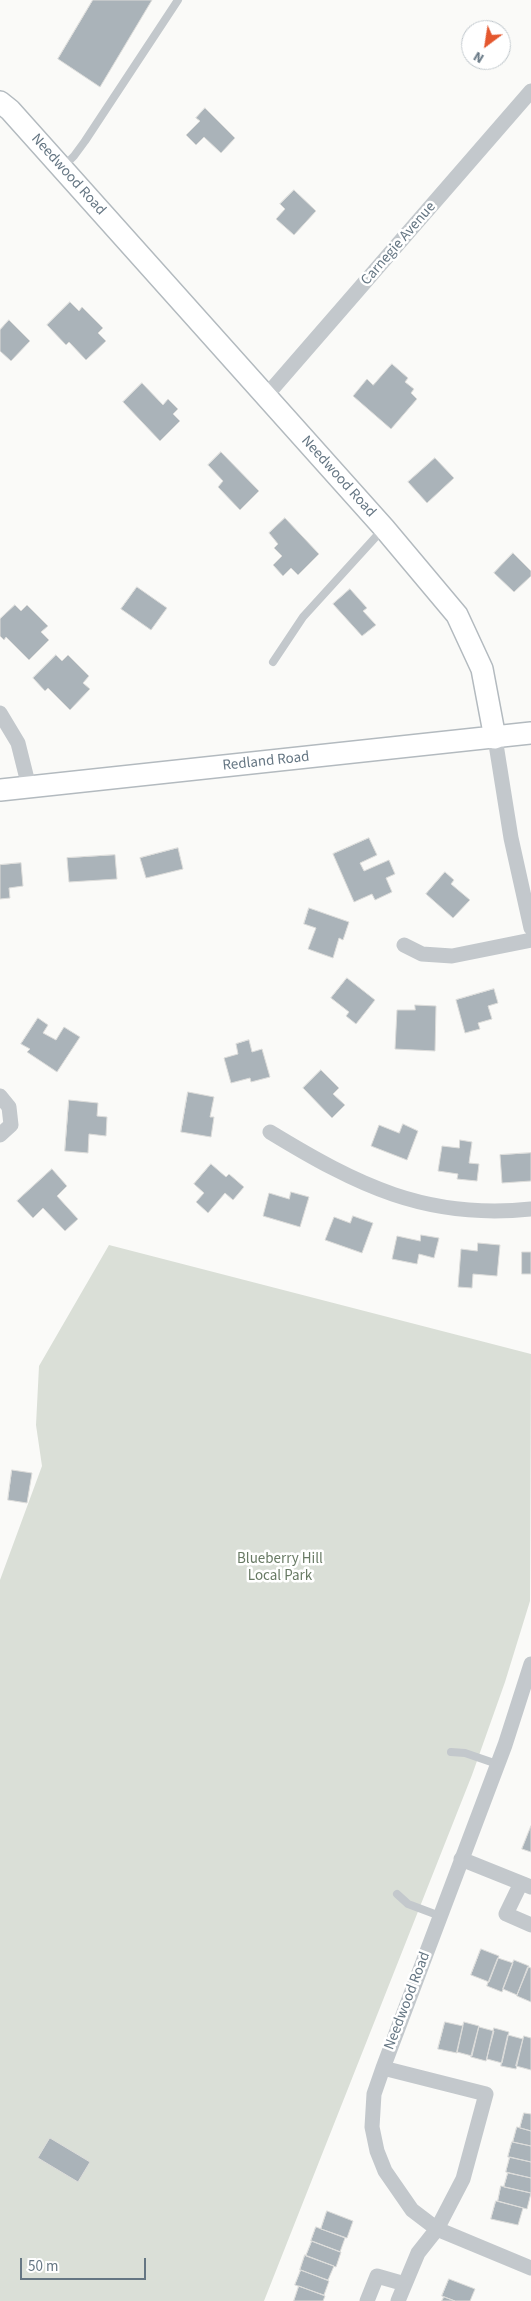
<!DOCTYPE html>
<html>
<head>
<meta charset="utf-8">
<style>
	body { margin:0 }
	#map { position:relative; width:531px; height:2301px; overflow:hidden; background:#fafaf8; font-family:"Source Sans 3",sans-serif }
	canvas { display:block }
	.north { position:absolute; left:461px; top:20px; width:50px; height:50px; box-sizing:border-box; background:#fff; border:1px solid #c1c8cd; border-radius:50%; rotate:211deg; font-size:14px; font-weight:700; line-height:20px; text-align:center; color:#657683 }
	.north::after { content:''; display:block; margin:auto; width:18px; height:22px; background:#e4572e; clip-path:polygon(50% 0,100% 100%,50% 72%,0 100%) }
	.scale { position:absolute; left:20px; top:2258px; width:126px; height:22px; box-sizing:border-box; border:2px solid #657683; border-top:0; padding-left:6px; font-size:15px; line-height:18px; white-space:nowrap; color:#657683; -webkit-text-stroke:4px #fff; paint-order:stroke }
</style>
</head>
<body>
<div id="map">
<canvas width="531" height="2301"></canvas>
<div class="north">N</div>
<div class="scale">50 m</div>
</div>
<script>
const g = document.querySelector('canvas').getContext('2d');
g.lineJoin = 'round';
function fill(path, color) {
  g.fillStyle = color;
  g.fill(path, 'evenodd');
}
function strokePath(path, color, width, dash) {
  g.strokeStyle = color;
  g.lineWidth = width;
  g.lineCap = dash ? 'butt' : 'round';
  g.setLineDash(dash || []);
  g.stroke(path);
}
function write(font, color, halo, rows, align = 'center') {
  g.font = font + ' "Source Sans 3",sans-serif';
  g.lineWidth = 5;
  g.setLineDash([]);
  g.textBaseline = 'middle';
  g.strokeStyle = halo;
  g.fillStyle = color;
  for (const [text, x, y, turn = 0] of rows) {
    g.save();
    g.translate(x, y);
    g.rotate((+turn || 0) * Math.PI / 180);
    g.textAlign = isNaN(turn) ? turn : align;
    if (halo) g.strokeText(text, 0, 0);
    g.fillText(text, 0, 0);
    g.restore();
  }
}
const green = new Path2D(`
	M109,1245L531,1354L530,1601L505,1682L472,1775L264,2301H0V1580L42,1466L36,1425L39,1366Z`);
const building = new Path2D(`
	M93,0H152L100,87L58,59Z
	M205,108L235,138L221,153L204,137L196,145L186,135L200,121L196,118Z
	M294,190L316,211L294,235L276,219L285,209L280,204Z
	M70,302L79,311L82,307L103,328L98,333L106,341L86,360L69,342L66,345L47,325Z
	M9,320L30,341L11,361L0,351V330Z
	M392,364L408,378L405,382L414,389L411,393L417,399L391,429L353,396L367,379L373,385Z
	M142,383L163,405L168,399L178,409L173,414L180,421L160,441L123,402Z
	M221,452L259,491L240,510L218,487L223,481L208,465Z
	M435,458L454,478L427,503L408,482Z
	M285,518L319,554L298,575L291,568L283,576L273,565L282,556L274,548L278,544L269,533Z
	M513,553L531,571V576L514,592L494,573Z
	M137,587L167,608L151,630L121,609Z
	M350,589L367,608L363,611L376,625L362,636L333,604Z
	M15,605L21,611L27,605L48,626L41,632L49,640L29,660L6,637L4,640L0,636V619Z
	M56,655L62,661L68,655L89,676L83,683L90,689L70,710L48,688L45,691L33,678Z
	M369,838L377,855L360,863L364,871L389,860L395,874L386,878L392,892L375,900L372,894L354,902L333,854Z
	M178,848L183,869L146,878L140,858Z
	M115,855L117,879L69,882L67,858Z
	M21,863L23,886L9,888L10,898L0,899V865Z
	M445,872L454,880L451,884L470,900L453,918L426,894Z
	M309,908L349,922L343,940L339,938L333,958L308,949L316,928L304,924Z
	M347,978L375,1000L356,1024L346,1016L349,1012L331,998Z
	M494,989L498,1003L488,1006L492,1019L478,1023L480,1029L465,1033L456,1000Z
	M415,1005L436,1006L435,1051L395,1049L397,1010H415Z
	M38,1018L48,1025L43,1033L56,1040L64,1027L80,1037L57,1072L27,1052L30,1049L21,1044Z
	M249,1040L252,1052L262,1049L270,1077L251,1082L250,1078L231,1083L224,1058L238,1054L236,1044Z
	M321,1070L339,1088L333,1094L345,1105L332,1118L303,1088Z
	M188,1092L214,1097L210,1117H214L211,1137L181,1132Z
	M69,1100L98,1103L97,1116L107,1117L106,1136L89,1134L88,1153L65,1151Z
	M403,1124L418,1131L407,1160L371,1146L379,1125L399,1133Z
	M460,1140L472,1142L469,1163L479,1164L477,1181L457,1179L458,1174L438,1171L442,1146L459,1148Z
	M531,1153V1181L502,1183L500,1155Z
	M211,1164L226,1177L229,1174L244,1187L233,1200L225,1193L208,1213L196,1202L204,1193L194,1184Z
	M52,1169L67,1186L57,1196L78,1219L65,1231L43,1208L33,1218L17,1201Z
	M291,1192L309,1197L300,1227L263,1216L269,1193L289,1199Z
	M353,1216L373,1223L362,1253L325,1240L334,1217L350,1223Z
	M421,1235L439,1238L434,1258L419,1254L417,1264L392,1259L397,1236L420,1241Z
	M478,1243L500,1245L497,1276L473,1274L472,1288L458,1287L461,1249L477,1251Z
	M522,1252H531V1274H522Z
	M12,1470L32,1473L27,1503L8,1500Z
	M531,1826V1852L522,1849Z
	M481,1949L499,1956L489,1982L471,1975Z
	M498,1958L513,1963L502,1992L487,1986Z
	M514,1960L529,1966L517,1995L503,1989Z
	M528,1967L531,1968V2002L517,1996Z
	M445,2022L463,2026L457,2053L438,2049Z
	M464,2022L479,2026L472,2056L457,2052Z
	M479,2027L494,2031L486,2061L471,2057Z
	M494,2028L509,2032L502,2063L487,2059Z
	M508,2035L523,2039L516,2069L501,2066Z
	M524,2036L531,2038V2070L516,2066Z
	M524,2113L531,2114V2131L520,2128Z
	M517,2127L531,2131V2146L513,2142Z
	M50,2138L90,2162L78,2182L38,2158Z
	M512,2142L531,2146V2162L508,2157Z
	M510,2157L531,2162V2178L506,2172Z
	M508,2173L531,2178V2193L504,2187Z
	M501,2186L531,2193L527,2209L498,2201Z
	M496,2201L523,2208L518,2225L491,2219Z
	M327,2211L353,2221L347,2238L321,2229Z
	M316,2227L345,2238L340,2252L311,2241Z
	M312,2241L341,2252L336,2267L306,2256Z
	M305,2255L334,2266L328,2280L300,2270Z
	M301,2270L329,2281L324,2295L295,2285Z
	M449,2279L475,2289L470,2301H455L442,2296Z
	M299,2286L325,2296L323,2301H294Z
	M444,2297L455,2301H442Z`);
const lane = new Path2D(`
	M63,167L74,156L85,141L178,0
	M273,662L303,617L383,529
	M451,1752L465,1753L497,1764
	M397,1894L408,1904L440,1916`);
const street = new Path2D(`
	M266,396L531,91
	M0,713L18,743L29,787
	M495,738L511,838L531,928
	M404,945L422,954L452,956L531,940
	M0,1096L9,1107L11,1125L0,1135
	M270,1132C357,1185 426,1220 531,1209
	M531,1664L505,1745L383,2068L374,2094L372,2127L377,2151L385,2171L412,2210L437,2229L531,2268
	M461,1859L531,1887
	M521,1883L506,1914L531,1925
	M383,2068L486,2094L463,2179L437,2229L418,2253L398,2301
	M367,2301L377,2276L405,2284`);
const secondary = new Path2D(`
	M0,102L10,110L384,528L457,615L482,669L495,738
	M0,790L531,733`);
const streetNames = [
	["Needwood Road",68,175,48],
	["Carnegie Avenue",399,244,-49],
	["Needwood Road",338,477,48],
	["Redland Road",266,762,-6],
	["Needwood Road",408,2001,-69]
];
const parkNames = [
	["Blueberry Hill",280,1560],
	["Local Park",280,1577]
];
fill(green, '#dadfd7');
fill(building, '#aab3b9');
strokePath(building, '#dcdcda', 1);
strokePath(secondary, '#b3babf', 24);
strokePath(lane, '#c3c8cc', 8);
strokePath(street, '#c3c8cc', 15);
strokePath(secondary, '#fff', 21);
write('15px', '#657683', '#fff', streetNames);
write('15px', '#687a64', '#fff', parkNames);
</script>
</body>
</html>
